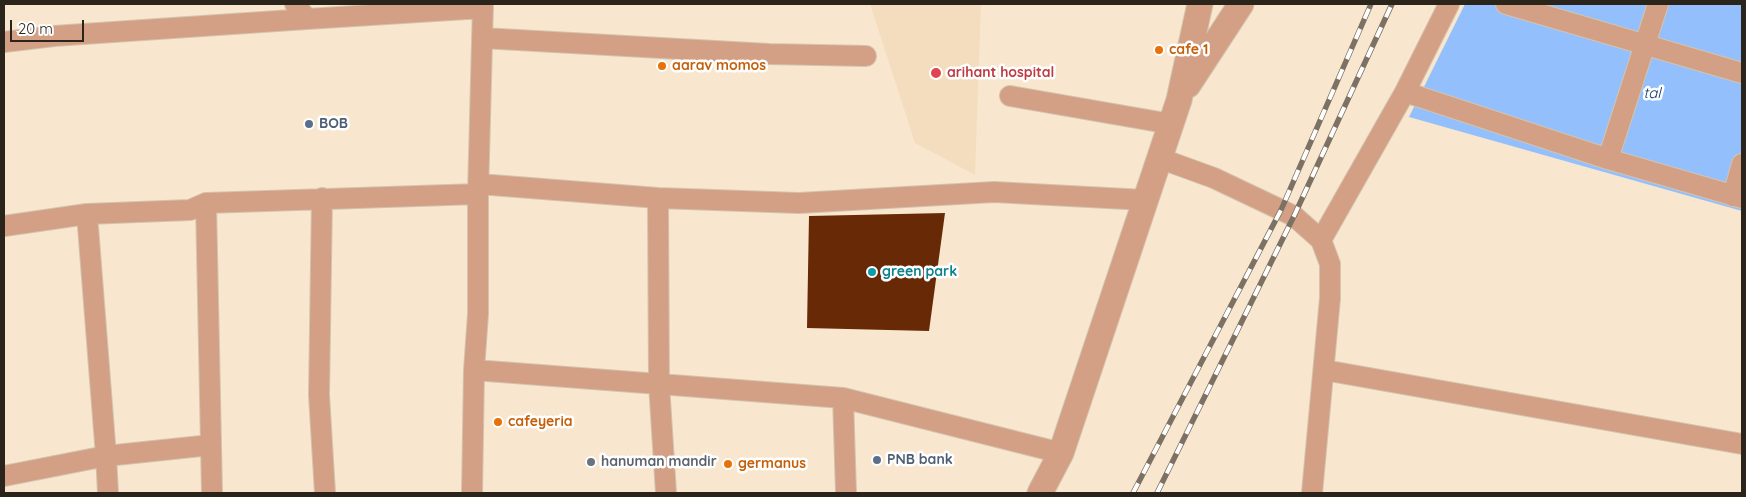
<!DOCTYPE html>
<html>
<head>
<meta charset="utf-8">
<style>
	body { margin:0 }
	#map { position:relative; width:1746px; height:497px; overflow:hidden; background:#f8e7ce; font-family:Quicksand,sans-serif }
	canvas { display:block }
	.frame { position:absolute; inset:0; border:5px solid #2a241b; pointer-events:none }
	.scale { position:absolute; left:10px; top:20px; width:74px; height:22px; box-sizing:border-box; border:2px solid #2a241b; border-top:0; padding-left:6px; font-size:15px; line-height:18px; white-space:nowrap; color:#2a241b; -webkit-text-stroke:4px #fff; paint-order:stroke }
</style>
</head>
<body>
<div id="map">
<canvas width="1746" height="497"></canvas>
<div class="frame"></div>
<div class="scale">20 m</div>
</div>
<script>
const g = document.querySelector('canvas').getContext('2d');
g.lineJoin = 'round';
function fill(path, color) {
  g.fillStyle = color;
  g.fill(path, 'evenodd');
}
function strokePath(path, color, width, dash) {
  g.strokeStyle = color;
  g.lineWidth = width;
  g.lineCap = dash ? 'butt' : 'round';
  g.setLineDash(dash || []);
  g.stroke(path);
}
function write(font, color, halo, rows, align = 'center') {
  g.font = font + ' Quicksand,sans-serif';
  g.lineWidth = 5;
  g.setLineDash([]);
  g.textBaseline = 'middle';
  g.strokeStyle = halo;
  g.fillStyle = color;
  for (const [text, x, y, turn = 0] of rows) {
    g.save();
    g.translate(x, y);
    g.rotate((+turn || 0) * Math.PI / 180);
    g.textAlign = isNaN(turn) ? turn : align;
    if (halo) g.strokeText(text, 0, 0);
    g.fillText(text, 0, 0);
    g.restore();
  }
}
const built = new Path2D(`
	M870,4H981L975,175L915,143Z`);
const water = new Path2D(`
	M1465,4H1742V211L1409,117Z`);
const building = new Path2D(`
	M945,213L929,331L807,328L809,216Z`);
const minor = new Path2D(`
	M295,4L307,19L483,8
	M1506,4L1742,73
	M1658,4L1608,159L1742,198
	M482,38L769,54L866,56
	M4,42L54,36L307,19
	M1405,92L1608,159
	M1010,96L1171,124
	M1159,158L1214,178L1294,216L1321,240L1330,264V298L1312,493
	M479,184L658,198L659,384L843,398L1061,453
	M1733,196L1742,164
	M322,198L319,395L325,493
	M658,198L799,203L994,192L1145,200
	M206,203L212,493
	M87,214L106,456L211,445
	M4,226L87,214L190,210L206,203L478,194
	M1321,240L1405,92L1449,4
	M474,370L659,384L666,493
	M1324,370L1742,444
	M843,398L846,493
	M4,476L106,456L108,493
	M472,493L474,370L478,314V194L483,4`);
const tertiary = new Path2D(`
	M1188,85L1241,4
	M1040,493L1061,453L1179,100L1200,4`);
const rail = new Path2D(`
	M1133,493L1281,210L1371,4
	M1157,493L1294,216L1392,4`);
const markers = [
	[1159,50,5,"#e8710a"],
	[662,66,5,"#e8710a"],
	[936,73,6,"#e0444e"],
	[309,124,5,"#5c6f8a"],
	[872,272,5,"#0f9aa8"],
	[498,422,5,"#e8710a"],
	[877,460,5,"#5c6f8a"],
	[591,462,5,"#6b7280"],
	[728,464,5,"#e8710a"]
];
const foodNames = [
	["cafe 1",1169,50],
	["aarav momos",672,66],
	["cafeyeria",508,422],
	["germanus",738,464]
];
const healthNames = [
	["arihant hospital",947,73]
];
const serviceNames = [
	["BOB",319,124],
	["PNB bank",887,460]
];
const cultureNames = [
	["green park",882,272]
];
const worshipNames = [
	["hanuman mandir",601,462]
];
const waterNames = [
	["tal",1652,93]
];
fill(built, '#f3ddbe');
fill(water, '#93c0fd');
fill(building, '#682906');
strokePath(minor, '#d3c4ae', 22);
strokePath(tertiary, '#d3c4ae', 27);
strokePath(minor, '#d39f85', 20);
strokePath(tertiary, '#d39f85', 25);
strokePath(rail, '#7c7162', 5.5);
strokePath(rail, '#fff', 4, [11]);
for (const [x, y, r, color] of markers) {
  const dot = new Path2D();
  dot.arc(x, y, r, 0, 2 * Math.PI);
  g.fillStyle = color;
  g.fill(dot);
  strokePath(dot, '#fff', 2);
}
write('bold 14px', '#c56008', '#fff', foodNames, 'left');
write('bold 14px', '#be3a42', '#fff', healthNames, 'left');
write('bold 14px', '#4e5e75', '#fff', serviceNames, 'left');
write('bold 14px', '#0d838f', '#fff', cultureNames, 'left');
write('bold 14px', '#5b616d', '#fff', worshipNames, 'left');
write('italic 15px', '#09356a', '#fff', waterNames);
</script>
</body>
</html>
